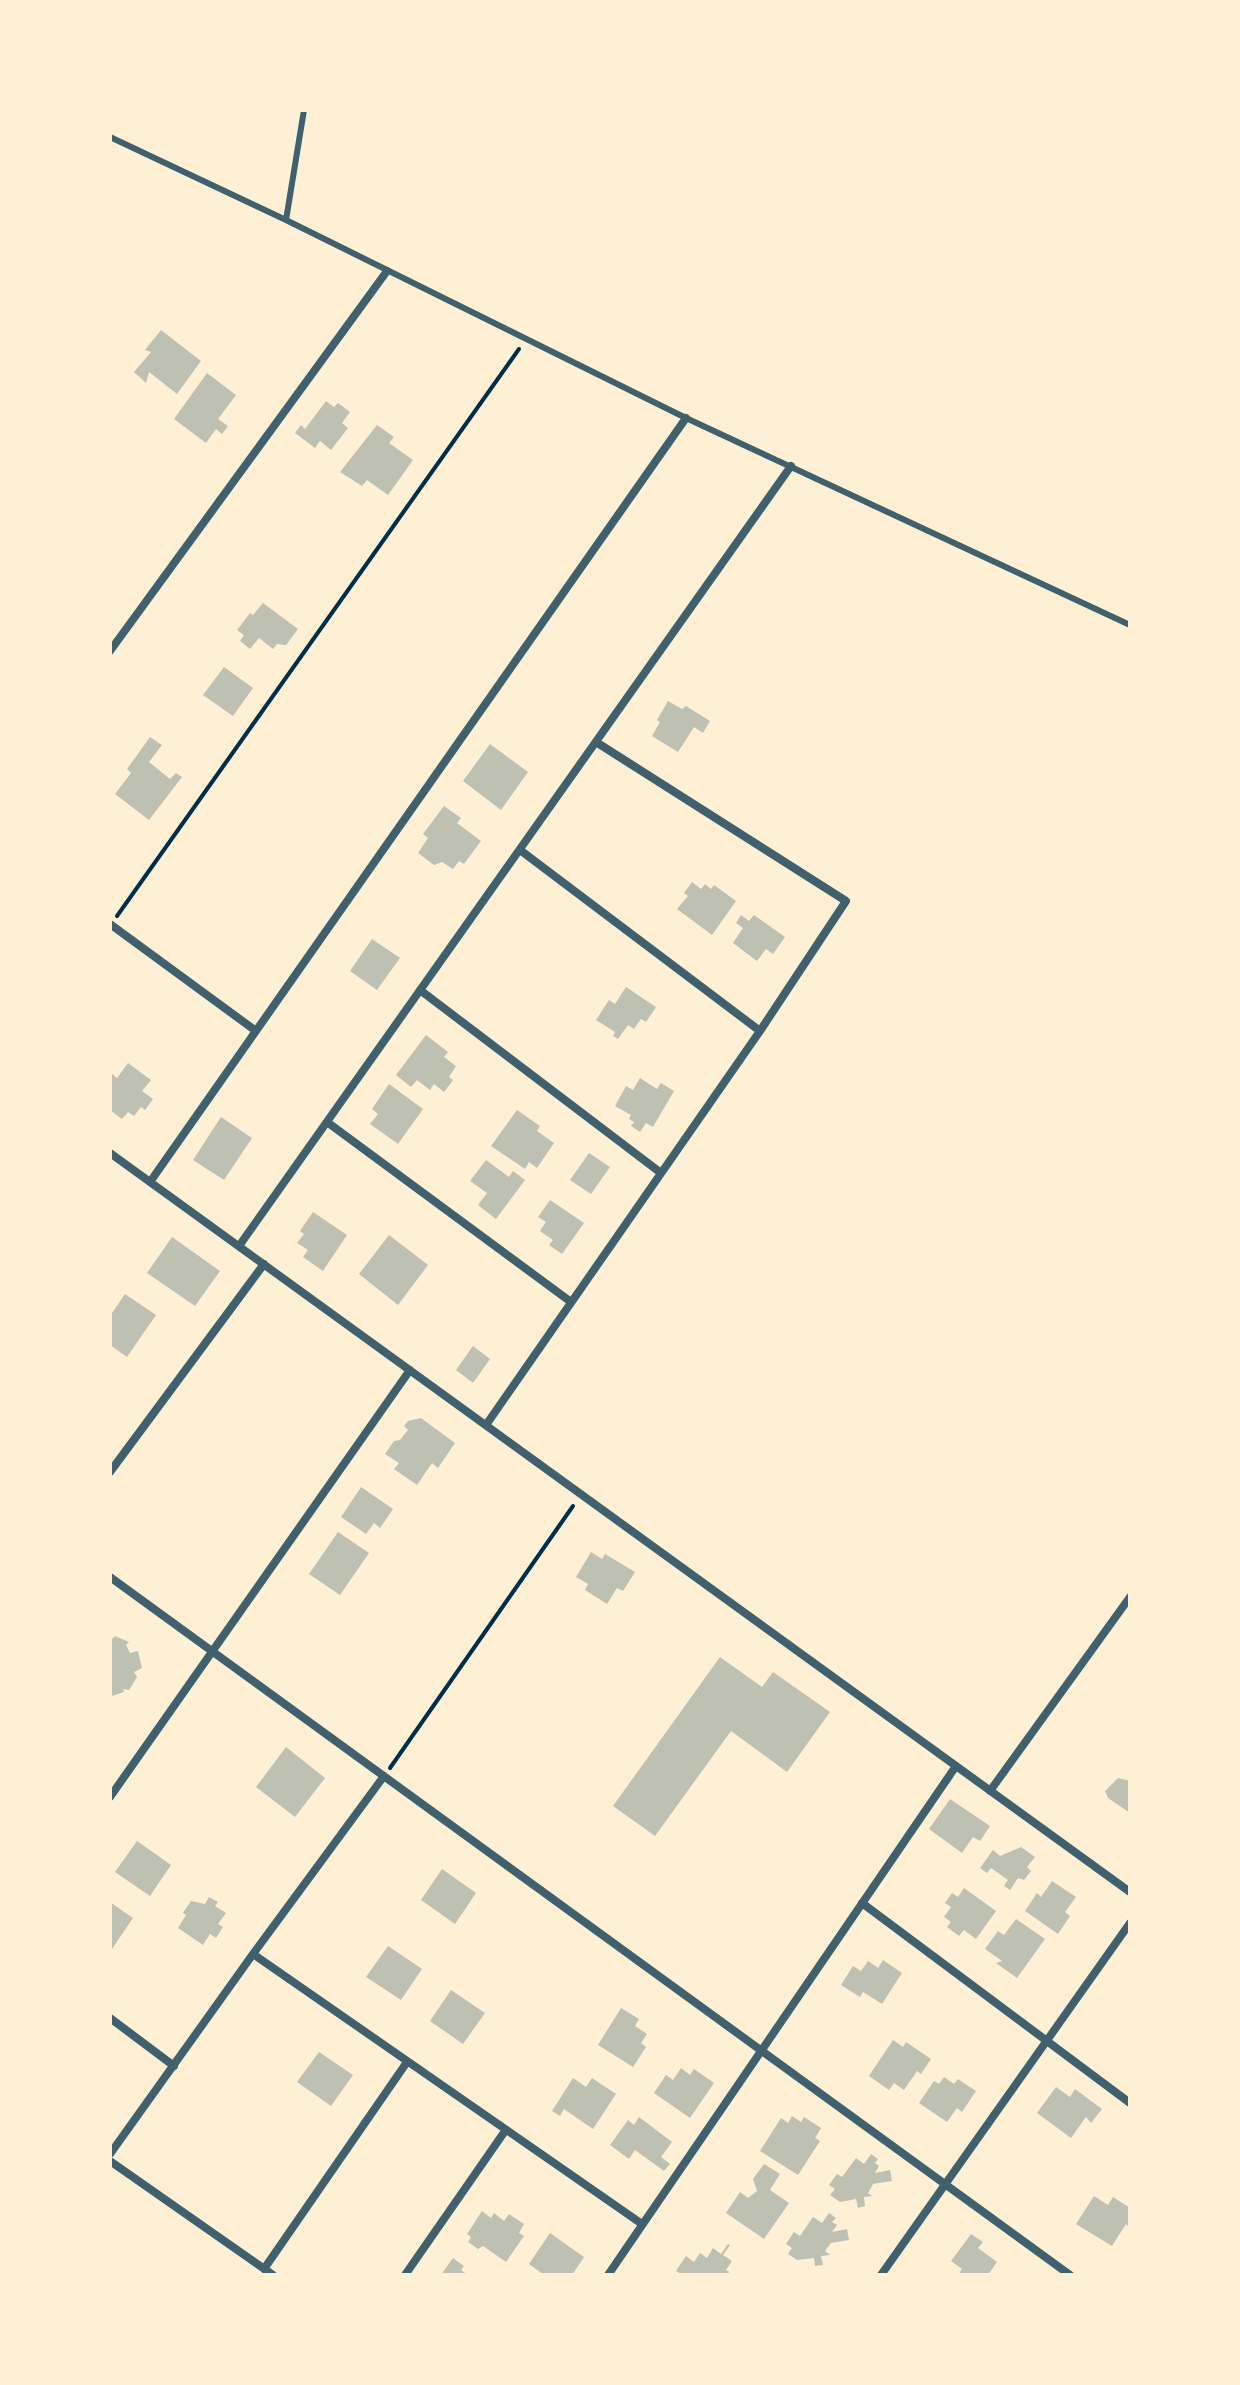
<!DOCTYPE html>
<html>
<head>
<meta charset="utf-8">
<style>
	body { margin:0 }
	#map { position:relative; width:1240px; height:2385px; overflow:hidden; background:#fdf0d5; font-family:Karla,sans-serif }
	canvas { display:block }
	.frame { position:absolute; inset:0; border:112px solid #fdf0d5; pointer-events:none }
</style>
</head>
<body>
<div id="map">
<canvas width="1240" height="2385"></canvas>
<div class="frame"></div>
</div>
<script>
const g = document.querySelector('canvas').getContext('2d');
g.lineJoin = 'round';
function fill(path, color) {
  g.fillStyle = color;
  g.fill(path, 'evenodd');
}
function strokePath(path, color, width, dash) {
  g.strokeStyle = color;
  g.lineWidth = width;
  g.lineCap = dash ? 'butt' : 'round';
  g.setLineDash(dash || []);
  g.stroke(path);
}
const building = new Path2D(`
	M161,330L201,361L177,394L149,372L146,383L134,372L151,352L145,350Z
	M207,373L236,395L218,419L228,426L222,434L216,429L206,443L174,419Z
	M326,401L334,407L338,403L350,412L342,423L348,428L331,450L320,441L315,448L295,433L301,425L305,429Z
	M377,425L394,437L389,443L413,460L388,495L367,480L362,486L340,472Z
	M263,603L298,629L286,645L277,644L273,649L259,638L250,649L240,641L244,635L237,630L250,613L253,615Z
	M224,667L253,688L233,716L203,695Z
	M668,701L682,709L686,706L710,721L703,733L694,727L678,752L652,736L660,722L657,720Z
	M150,737L162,745L149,762L170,779L176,773L182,777L149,820L115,794L131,773L127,769Z
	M490,744L528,772L501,810L463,781Z
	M444,806L461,818L457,823L481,841L464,864L459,861L453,869L442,862L434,865L418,853L428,838L423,834Z
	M692,882L701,889L705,884L711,889L714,885L736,901L712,935L677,909L688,896L684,893Z
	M741,915L749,921L754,915L785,937L773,954L766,949L757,961L733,943L743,928L736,923Z
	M372,939L400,958L377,990L350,971Z
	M626,987L656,1007L646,1022L641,1019L634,1029L628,1025L618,1039L613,1036L615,1032L596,1020L609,1000L615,1004Z
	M426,1035L448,1052L444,1057L456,1066L449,1077L453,1080L444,1092L434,1084L430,1090L417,1080L411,1087L396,1075Z
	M128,1063L151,1080L142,1091L153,1099L145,1110L141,1107L134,1116L128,1112L122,1119L110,1110L112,1103L110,1101V1072L117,1078Z
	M640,1078L657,1089L661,1083L674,1091L653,1127L646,1123L640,1132L631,1126L634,1122L629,1119L631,1115L615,1106L626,1086L633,1090Z
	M389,1084L423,1109L398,1144L370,1124L378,1114L372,1109Z
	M517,1110L540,1126L537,1131L554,1143L537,1168L529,1162L525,1169L491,1146Z
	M221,1117L252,1138L224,1180L193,1160Z
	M589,1153L610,1167L591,1194L570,1180Z
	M486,1160L509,1177L513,1171L525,1180L496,1219L478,1205L487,1193L470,1181Z
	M550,1200L584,1223L562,1254L549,1245L553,1240L540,1231L546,1222L538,1217Z
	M313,1212L347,1235L323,1271L303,1257L308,1250L297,1243L304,1234L300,1231Z
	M389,1235L428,1265L398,1305L359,1274Z
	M172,1237L220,1271L195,1306L147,1273Z
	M125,1294L156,1315L127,1357L110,1345V1316Z
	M473,1346L490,1359L473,1383L456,1370Z
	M421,1418L455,1443L438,1468L432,1463L417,1485L394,1469L399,1463L385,1454L394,1441L400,1440L408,1430L404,1426L408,1421Z
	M361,1487L393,1509L380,1528L374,1523L366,1534L341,1517Z
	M338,1532L369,1553L340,1595L309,1574Z
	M591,1552L602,1559L605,1554L635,1572L623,1591L617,1588L607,1604L585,1590L588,1584L576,1577Z
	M115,1636L129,1642L126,1645L130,1653L138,1651L142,1668L134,1672L137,1677L129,1690L123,1689L124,1692L112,1696L110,1641Z
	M720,1657L762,1687L773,1672L830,1712L787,1772L731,1731L655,1836L613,1806Z
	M286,1747L325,1778L295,1817L256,1787Z
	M1118,1778L1130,1781V1813L1108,1798L1105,1791Z
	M950,1799L990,1826L980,1841L973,1837L962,1853L929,1829Z
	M137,1841L171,1865L150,1896L115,1872Z
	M1021,1847L1035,1857L1027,1867L1031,1871L1024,1880L1018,1878L1010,1890L1004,1886L1008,1880L991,1868L987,1873L980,1868L993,1850L1000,1856Z
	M442,1869L476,1893L455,1924L421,1900Z
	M1052,1881L1076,1897L1065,1912L1070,1916L1058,1934L1025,1911L1037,1893L1041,1897Z
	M964,1888L996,1911L976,1939L964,1930L959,1936L947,1927L951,1922L944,1917L951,1907L945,1903L952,1893L958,1897Z
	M209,1897L218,1902L215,1906L226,1913L218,1924L223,1927L216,1938L210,1934L203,1945L178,1928L186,1915L183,1913L191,1901L205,1904Z
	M110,1902L133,1918L112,1949L110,1948Z
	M1016,1919L1045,1939L1017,1978L996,1963L1002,1961L985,1949L998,1931L1004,1935Z
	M388,1946L422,1969L401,2000L366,1977Z
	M883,1960L902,1973L882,2004L863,1992L860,1997L841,1985L853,1966L861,1971L868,1961L878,1968Z
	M451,1990L485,2013L463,2044L430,2021Z
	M621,2008L639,2019L635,2026L647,2034L641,2043L646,2047L633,2067L598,2045Z
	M893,2040L903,2047L906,2042L931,2059L921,2074L917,2071L904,2090L894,2083L889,2090L869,2076Z
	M319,2052L353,2075L331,2106L297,2082Z
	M681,2068L690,2075L694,2069L714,2083L690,2118L654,2093L666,2075L673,2080Z
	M944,2077L954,2084L958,2079L976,2091L962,2112L957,2108L947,2122L919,2103L934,2081L939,2084Z
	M573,2078L586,2087L592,2078L616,2094L593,2129L564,2109L560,2116L552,2111Z
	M1056,2087L1070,2097L1075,2089L1102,2109L1091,2123L1086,2117L1071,2138L1037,2113Z
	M792,2116L801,2122L804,2117L821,2128L815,2138L820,2141L798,2175L760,2151L781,2118L788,2123Z
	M639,2117L672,2142L661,2157L670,2164L664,2171L635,2150L629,2159L610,2145L628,2120L634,2125Z
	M871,2154L878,2159L875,2163L879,2166L875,2173L890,2170L892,2181L873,2184L868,2193L872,2196L864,2197L865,2206L858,2208L856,2199L840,2202L830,2195L835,2189L829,2185L837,2174L842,2177L856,2158L864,2164Z
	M764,2164L780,2174L770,2190L789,2203L764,2239L726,2213L740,2192L748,2198L757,2191L753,2179Z
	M1094,2196L1108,2205L1113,2197L1130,2208V2229L1126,2224L1112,2246L1076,2224Z
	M482,2211L491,2218L494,2213L504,2221L509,2214L524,2224L519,2233L524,2236L506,2262L483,2246L478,2249L468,2242L471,2237L467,2234Z
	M829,2213L836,2218L832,2222L837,2225L832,2232L847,2229L849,2240L831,2243L825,2251L830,2255L821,2256L823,2265L815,2266L814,2258L797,2260L788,2254L792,2248L786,2244L794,2232L800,2236L813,2217L822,2223Z
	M550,2233L584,2257L572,2275H544L529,2264Z
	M971,2234L983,2242L978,2248L997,2262L988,2275H958L962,2269L951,2261Z
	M728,2244L730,2245L723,2255L732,2261L726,2270L729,2272L727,2275H683L676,2271L686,2256L694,2262L700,2253L707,2258L713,2248L721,2254Z
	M453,2258L464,2266L461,2270L468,2275H441Z`);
const path = new Path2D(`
	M117,916L519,349
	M390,1768L573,1506`);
const service = new Path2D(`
	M110,137L286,220L686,418L1130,625
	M286,220L304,110`);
const minor = new Path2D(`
	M110,651L387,271
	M520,850L760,1031
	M110,924L256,1031
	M420,990L661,1173
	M327,1122L571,1302
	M110,1153L1130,1892
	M150,1182L686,418
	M239,1246L791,466
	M486,1425L760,1031L846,901L596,742
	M110,1472L264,1264
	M110,1577L1070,2275
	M990,1791L1130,1597
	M110,1797L410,1370
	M862,1903L1130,2103
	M253,1954L642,2224
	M110,2018L174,2066
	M110,2154L253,1954L384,1776
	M110,2161L273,2275
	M264,2269L407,2062
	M405,2275L505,2131
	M608,2275L956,1766
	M881,2275L1130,1923`);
fill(building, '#bec0b2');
strokePath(path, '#003049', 4);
strokePath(service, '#3f606c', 6);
strokePath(minor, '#3f606c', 8);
</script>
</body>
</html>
